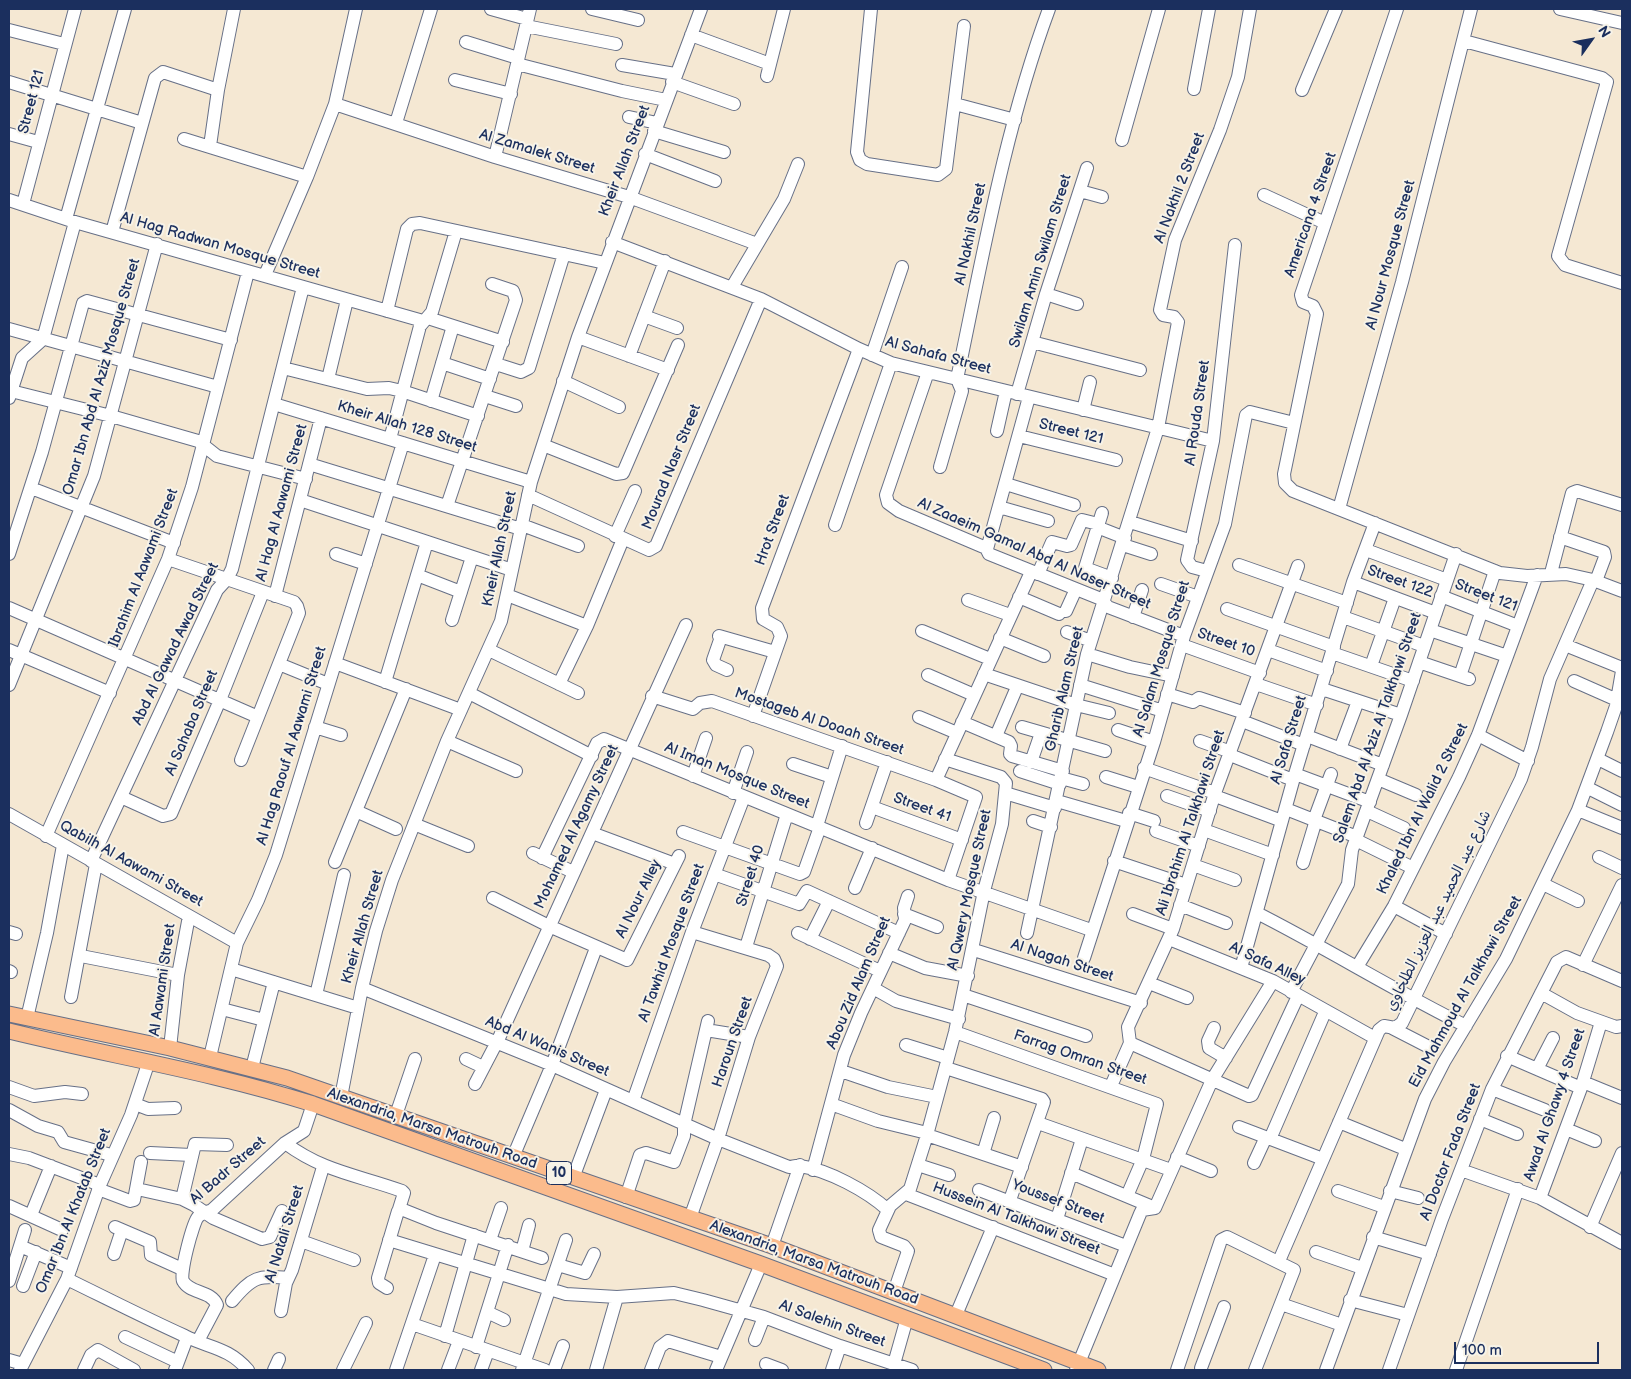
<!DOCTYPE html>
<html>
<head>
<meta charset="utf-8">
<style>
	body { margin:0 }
	#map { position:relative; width:1631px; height:1379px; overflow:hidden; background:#f5e8d3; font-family:"Balsamiq Sans",sans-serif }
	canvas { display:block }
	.frame { position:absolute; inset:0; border:10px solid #1b2f5e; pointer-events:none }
	.north { position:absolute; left:1566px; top:15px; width:50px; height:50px; -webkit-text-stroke:4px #f7f3e8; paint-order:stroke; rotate:58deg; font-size:14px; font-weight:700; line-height:20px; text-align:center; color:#1b2f5e }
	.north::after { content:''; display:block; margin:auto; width:18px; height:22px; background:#1b2f5e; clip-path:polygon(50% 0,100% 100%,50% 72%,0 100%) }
	.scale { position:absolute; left:1454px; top:1342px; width:145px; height:22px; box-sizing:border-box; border:2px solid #1b2f5e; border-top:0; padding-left:6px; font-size:15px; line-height:18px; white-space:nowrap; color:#1b2f5e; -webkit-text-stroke:4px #f7f3e8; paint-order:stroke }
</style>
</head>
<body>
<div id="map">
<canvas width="1631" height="1379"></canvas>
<div class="frame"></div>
<div class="north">N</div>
<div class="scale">100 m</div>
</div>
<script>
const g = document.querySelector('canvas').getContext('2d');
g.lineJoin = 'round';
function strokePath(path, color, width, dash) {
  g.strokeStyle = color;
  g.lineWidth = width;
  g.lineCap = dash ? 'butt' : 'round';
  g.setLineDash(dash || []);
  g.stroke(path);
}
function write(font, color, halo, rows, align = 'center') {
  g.font = font + ' "Balsamiq Sans","Playpen Sans Arabic",sans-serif';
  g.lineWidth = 4;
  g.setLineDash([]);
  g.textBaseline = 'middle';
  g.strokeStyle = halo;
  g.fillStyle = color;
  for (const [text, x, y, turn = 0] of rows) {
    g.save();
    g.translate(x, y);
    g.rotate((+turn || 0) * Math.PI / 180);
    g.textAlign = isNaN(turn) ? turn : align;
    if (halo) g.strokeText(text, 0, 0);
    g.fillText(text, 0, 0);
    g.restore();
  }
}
const minor = new Path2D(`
	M491,9L527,19
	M592,9L638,20
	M871,9L857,152L860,160L867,164L938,175L946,169L964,26
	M1397,9L1301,295L1303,302L1313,306L1317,314L1284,474L1285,483L1293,491L1500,573L1527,576L1566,574L1593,580L1622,591
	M1560,9L1622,23
	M526,26L616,44
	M9,30L64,44
	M691,35L770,64
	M1464,41L1602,78L1607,82L1558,256L1565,265L1622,283
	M466,42L518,58
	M517,64L622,91L666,100
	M622,65L675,74
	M767,76L784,9
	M455,80L511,94
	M9,82L142,123
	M672,82L734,104
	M1194,89L1209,9
	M1302,90L1336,9
	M335,104L495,157L629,197L757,244
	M955,104L1015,120
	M629,117L657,123
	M396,123L431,9
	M654,131L724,152
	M9,134L38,142
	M184,139L307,177
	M1122,140L1159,9
	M210,146L218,90L234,9
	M645,154L715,181
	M495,157L530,9
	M1080,191L1102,197
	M1264,195L1325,223
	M9,200L75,222L423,321
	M23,204L75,9
	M66,219L125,9
	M112,232L155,78L163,72L218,90
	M612,242L761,299L859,349L891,363L1213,441
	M265,275L307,177L335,104L356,9
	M732,287L784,199L798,164
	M1046,294L1077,304
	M387,311L407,229L412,224L420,223L605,263
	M644,316L677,328
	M428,318L503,342
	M9,329L218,387
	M578,337L668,370
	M1032,342L1140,370
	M872,355L902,267
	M629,356L665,261
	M442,363L490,379
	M496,364L521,372L529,368L564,254
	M283,368L367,389L389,388L402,391L478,416
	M928,372L886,495L888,503L899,511L986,548L989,554L1101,599L1108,607L1184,636
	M328,379L347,300
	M563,381L619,407
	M11,391L111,416L198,441L217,456L306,479
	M1017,394L1046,294L1087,168
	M485,396L516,406
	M9,398L22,358L43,339L75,222
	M431,401L453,326
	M274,404L531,482
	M1083,410L1090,382
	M997,431L1006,391
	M1019,436L1116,460
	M390,439L420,326L432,312L456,231
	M543,445L616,474L623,473L678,345
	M309,464L521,529
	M940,467L962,391L957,379C983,255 1005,128 1049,9
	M1006,484L1074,505
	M31,488L174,543
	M528,495L649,550L656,546L761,299
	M300,500L512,570
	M447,506L516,300L513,291L492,284
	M999,507L1048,521
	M1339,509L1402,282L1471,9
	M1102,513L1085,568L1112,578
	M1130,522L1192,541
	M522,525L578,546
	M835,525L891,363
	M1097,527L1125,538
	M615,536L635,491
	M1560,537L1604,552L1605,557L1596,581
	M1123,545L1151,554
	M987,549L1029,397
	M1366,550L1447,580
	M9,554L42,452L83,303L87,301L231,340
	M336,554L366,564
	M168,559L294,602L297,606L299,613L241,760
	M1239,565L1347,603
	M1207,571L1192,567L1187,560L1213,441L1235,245
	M1551,573L1572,493L1577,491L1622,505
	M1038,574L1052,542L1067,546L1071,545L1082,520L1098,524
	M417,575L461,592
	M1353,582L1436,613
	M1161,584L1198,597
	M507,595L587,626
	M275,596L321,418
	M1441,596L1518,626
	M1019,597L1059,614
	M968,600L1010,615
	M9,608L258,717
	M1227,609L1334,647
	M1066,611L1076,589
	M1133,617L1142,590
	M1343,617L1424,646
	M452,620L472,557
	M1430,630L1507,656
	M922,631L990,659
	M1067,632L1091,641
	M719,636L775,652
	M721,637L713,660L716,665L727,670
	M1000,638L1044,656
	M1182,645L1260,673
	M1565,645L1622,668
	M9,650L110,693
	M489,650L578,693
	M1268,650L1327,671
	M1332,653L1413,681
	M1087,654L1130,667L1173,676
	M1419,662L1469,679
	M335,663L461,710
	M279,664L328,684
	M1371,666L1395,598
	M984,674L1076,705L1109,713
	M928,675L974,695
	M1460,676L1495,571
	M1574,681L1617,700
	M385,682L427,542
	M559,684L587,626L623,539
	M1256,684L1317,705
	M9,685L94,476L157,244
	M1080,685L1163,711
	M1322,689L1401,715
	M469,693L592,756
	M1167,694L1193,702L1199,698L1245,713
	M652,696L693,709L700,703L712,701L936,780L976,797L948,880
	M753,716L781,636L777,627L763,619L762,608L859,349
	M919,717L957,733
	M1242,721L1304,745
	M962,722L1009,742L1011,746L1010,754L1012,756L1063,771
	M315,727L341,735
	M1022,727L1105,751
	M1118,730L1154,742
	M1478,735L1528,761
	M996,736L1017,687
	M1307,736L1383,765
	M447,741L516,771
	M1200,741L1231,752
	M1340,749L1358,701
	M1230,755L1293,780
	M1598,759L1622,771
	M1031,762L1041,733
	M793,764L832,777
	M1144,768L1215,793
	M1020,771L1060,784
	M1295,774L1370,802
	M693,776L706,738
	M1106,777L1138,787
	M1061,778L1083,784
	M1378,779L1416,795
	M936,780L1031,572
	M1588,788L1622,805
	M733,793L747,752
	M1005,793L1055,808
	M1167,796L1210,811
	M1215,796L1282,821
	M121,797L163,816L171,814L220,700L263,592
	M1057,801L1126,821
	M872,807L962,840
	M1286,809L1357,837
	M1578,810L1622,828
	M356,811L396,829
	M1367,811L1404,828
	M1129,813L1154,821
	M9,814L237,943
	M1314,820L1331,774
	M1033,821L1051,827
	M866,823L887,762
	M414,824L468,846
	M817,826L842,746
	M1204,830L1273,855
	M1156,831L1199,846
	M683,832L800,874L804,872L820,827
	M592,833L675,864
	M46,836L168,559L192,487L248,272
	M1356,840L1413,868
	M533,853L573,872
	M1599,857L1622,868
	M542,858L597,743L604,739L948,880L1091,930
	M91,861L217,590L227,579L232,569L303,287
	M1114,861L1186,885
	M335,862L406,689
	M1303,863L1316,820
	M1193,865L1235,880
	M714,874L799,904L807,891L899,933
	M1543,884L1578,901
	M855,888L872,848
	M493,898L549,926L627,960L679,856
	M1180,905L1226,923
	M1394,906L1446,934
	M1257,913C1328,949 1395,991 1466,1026
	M904,914L937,927
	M1133,914L1173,929
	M9,932L16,934
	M798,933L880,971
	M1027,933L1087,654L1158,428L1178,322L1174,317L1163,315L1160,310L1175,240L1220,130L1238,77L1250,9
	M810,939L829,901
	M1169,939L1273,981L1375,1038
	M746,947L787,814
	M974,950L1141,1003
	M889,953L925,968L968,976
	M81,956L178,975
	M1084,958L1154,742L1184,636L1225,524L1246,415L1250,412L1294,423
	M1583,965L1622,885
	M1357,967L1394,906L1459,777L1478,735L1537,575
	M1241,968L1295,774L1353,582L1375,523
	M231,969L358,1008
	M9,971L11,972
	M1149,983L1187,998
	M362,988L552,1065L718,1139L789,1167C793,1167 796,1165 800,1166C828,1170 867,1191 888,1210
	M873,988L896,1001L959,1019
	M1291,992L1348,884L1352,850L1401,715L1456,554
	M1541,993L1577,1013L1616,1027L1622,1026
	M316,995L344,875
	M963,995L1086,1036
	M71,997L96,864
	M222,1009L264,1020
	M27,1018L47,933L63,845
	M1214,1028L1208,1041L1209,1048L1226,1058
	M1392,1028L1427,1046
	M706,1030L749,1037
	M955,1032L1157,1104L1143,1159L1127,1196
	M1130,1043L1249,1096L1252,1095L1298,996
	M906,1045L948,1058
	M170,1048L178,975L189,916
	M1507,1056L1581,1088
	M210,1057L237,943L258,900L276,855L403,443
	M466,1059L483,1067
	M252,1068L274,982
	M946,1068L1042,1099L1044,1102L1010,1200
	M1537,1069L1553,1038
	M841,1071L888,1087L937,1097
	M1583,1082L1622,1098
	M475,1084L499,1038L686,625
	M1111,1086L1130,1043L1128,1027L1173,929L1215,793L1298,566
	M9,1087L34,1096L65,1092L82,1094
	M1492,1089L1545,1110
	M341,1097L362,988L376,931L392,880L447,741L501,621L531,482L578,337L701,9
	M633,1101L692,932L744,797
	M135,1104L148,1109L175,1108
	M831,1104L878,1121L927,1133
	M9,1110L38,1126L58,1132L64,1142L111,1155
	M396,1115L415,1059
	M1480,1119L1517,1134
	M1339,1122L1405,1149
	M1038,1123L1171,1170
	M1239,1127L1323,1159
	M1566,1129L1595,1141
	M927,1135L1022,1167
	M1270,1139L1325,1012
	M285,1143C324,1172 358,1175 402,1191L404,1193L399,1209
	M150,1153L191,1155
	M9,1154L29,1158L100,1185
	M983,1154L994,1118
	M513,1157L552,1065L596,948
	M1177,1157L1211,1171
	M1254,1163L1266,1137
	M918,1165L949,1175
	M813,1170L844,1055L861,1013L905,920L904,908L908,896
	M1461,1170L1540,1198L1622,1243
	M1071,1173L1155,1208
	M573,1178L606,1090
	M98,1189L130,1201L134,1200L141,1162
	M137,1189L182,1199L194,1205L213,1218L262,1239L270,1237L282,1211
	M979,1190L1126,1246
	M1338,1191L1384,1207
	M1390,1191L1418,1198
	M906,1194L1115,1275
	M626,1197L640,1155L646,1153L674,1162L684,1136V1125L708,1021
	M1540,1198L1581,1088L1601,1022
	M182,1199L195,1144L227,1145
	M9,1206L62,1230
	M31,1215L51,1166
	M690,1218L718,1139L749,1037L777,966L774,959L768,955L692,932
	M1057,1219L1082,1139
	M115,1227L150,1242L151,1255L182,1269
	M1590,1227L1622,1153
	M1373,1237L1430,1254
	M389,1240L566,1294L617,1297L674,1293L703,1300L764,1317L840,1346L912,1370
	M490,1240L501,1208
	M301,1241L354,1260
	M20,1246L71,1268
	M772,1246L800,1165
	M522,1251L529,1225
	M1316,1252L1362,1268
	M114,1254L122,1230
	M1279,1261L1379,1030L1384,1026L1395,1028L1402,1023L1521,779L1532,747L1550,679L1593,580
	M558,1265L585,1273L594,1254
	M67,1279C106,1298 145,1318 185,1336C209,1348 228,1347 248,1370
	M9,1281L25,1230
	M23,1286L36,1252
	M387,1288L379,1283L378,1278L398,1211L401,1209L436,1223L542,1258
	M894,1292L908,1251L904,1246L881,1237L879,1230L890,1206L910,1189L927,1135L955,1032L984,891L1002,824L1006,783L1001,777L945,759
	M1350,1300L1408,1315
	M232,1301C252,1277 258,1275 288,1278
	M1281,1304L1342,1325
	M281,1311L286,1283L292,1270L323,1167
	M487,1312L504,1320
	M956,1315L993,1227
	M412,1324L545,1370
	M445,1336L474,1235
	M125,1337L178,1362
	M755,1340L764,1317
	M198,1341L217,1305C211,1290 190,1294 183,1281C179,1275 193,1222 198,1217C201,1213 208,1212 212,1210L285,1143L304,1131L313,1104
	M476,1347L508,1245
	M9,1360L23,1364
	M766,1364L782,1370
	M894,1364L907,1318
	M1201,1368L1224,1307
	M20,1370L67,1279L100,1185L131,1115L149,1061
	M84,1370L91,1355L98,1350L134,1370
	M175,1370L187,1338
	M274,1370L279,1359
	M343,1370L366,1323
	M396,1370L435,1255
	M448,1370L459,1341
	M481,1370L488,1351
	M522,1370L566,1240
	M554,1370L563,1346
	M596,1370L617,1297
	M651,1370L660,1347L668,1341L721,1357
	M716,1370L761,1264
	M832,1370L840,1346
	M1076,1370L1140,1214L1142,1210L1155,1208L1212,1080L1273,981
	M1177,1370L1221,1240L1227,1237L1294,1270L1255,1370
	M1326,1370L1425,1099L1444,1062L1506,959L1578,810L1607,732L1616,706L1622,671
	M1389,1370L1442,1219L1492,1089L1557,962L1566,957L1622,981
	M1456,1370L1518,1189`);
const major = new Path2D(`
	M9,1014L170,1048L287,1078L772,1246L1098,1370
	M9,1031C111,1056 212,1072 313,1104L761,1264L1044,1370`);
const shields = [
	[559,1173,25]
];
const shieldNames = [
	["10",559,1173]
];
const streetNames = [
	["Street 121",32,102,-75],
	["Al Zamalek Street",537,152,17],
	["Kheir Allah Street",625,161,-69],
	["Al Nakhil 2 Street",1180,188,-69],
	["Americana 4 Street",1311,215,-71],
	["Al Nakhil Street",971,234,-78],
	["Al Hag Radwan Mosque Street",220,246,16],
	["Al Nour Mosque Street",1391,255,-75],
	["Swilam Amin Swilam Street",1041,261,-73],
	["Al Sahafa Street",938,356,15],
	["Omar Ibn Abd Al Aziz Mosque Street",102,377,-74],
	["Al Rouda Street",1198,413,-82],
	["Kheir Allah 128 Street",407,427,17],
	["Street 121",1071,432,14],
	["Mourad Nasr Street",672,467,-68],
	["Al Hag Al Aawami Street",282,503,-75],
	["Hrot Street",773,530,-70],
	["Kheir Allah Street",500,549,-78],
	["Al Zaaeim Gamal Abd Al Naser Street",1034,554,24],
	["Ibrahim Al Aawami Street",144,568,-69],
	["Street 122",1400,582,20],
	["Street 121",1486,596,21],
	["Street 10",1226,643,19],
	["Abd Al Gawad Awad Street",176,644,-64],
	["Al Salam Mosque Street",1162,659,-73],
	["Gharib Alam Street",1065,689,-77],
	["Mostageb Al Doaah Street",819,722,19],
	["Al Sahaba Street",192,723,-67],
	["Salem Abd Al Aziz Al Talkhawi Street",1378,728,-71],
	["Al Safa Street",1289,740,-73],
	["Al Hag Raouf Al Aawami Street",292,746,-73],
	["Al Iman Mosque Street",737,776,22],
	["Street 41",922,808,20],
	["Khaled Ibn Al Walid 2 Street",1423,809,-64],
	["Ali Ibrahim Al Talkhawi Street",1191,823,-72],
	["Mohamed Al Agamy Street",577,827,-65],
	["Qabilh Al Aawami Street",131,864,29],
	["Street 40",751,876,-73],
	["Al Qwery Mosque Street",970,890,-78],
	["Al Nour Alley",639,899,-64],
	["شارع عبد الحميد عبد العزيز الطلخاوي",1439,911,-64],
	["Kheir Allah Street",363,927,-74],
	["Al Tawhid Mosque Street",672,943,-70],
	["Al Nagah Street",1062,961,18],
	["Al Safa Alley",1267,964,25],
	["Al Aawami Street",163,980,-82],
	["Abou Zid Alam Street",859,983,-67],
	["Eid Mahmoud Al Talkhawi Street",1466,992,-61],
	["Haroun Street",733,1042,-71],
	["Abd Al Wanis Street",547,1047,23],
	["Farrag Omran Street",1080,1058,19],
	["Awad Al Ghawy 4 Street",1555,1105,-71],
	["Alexandria, Marsa Matrouh Road",432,1129,19],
	["Al Doctor Fada Street",1451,1152,-69],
	["Al Badr Street",228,1171,-41],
	["Youssef Street",1058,1202,21],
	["Omar Ibn Al Khatab Street",74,1211,-68],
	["Hussein Al Talkhawi Street",1016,1219,21],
	["Al Natali Street",285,1234,-73],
	["Alexandria, Marsa Matrouh Road",814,1263,20],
	["Al Salehin Street",832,1324,20]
];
strokePath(minor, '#677087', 14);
strokePath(major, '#677087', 17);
strokePath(minor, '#fff', 12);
strokePath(major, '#fbbb8c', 15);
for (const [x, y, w] of shields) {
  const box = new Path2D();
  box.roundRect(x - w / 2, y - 11.5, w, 23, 4);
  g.fillStyle = '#f7f3e8';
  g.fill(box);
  strokePath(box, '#1b2f5e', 1);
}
write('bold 14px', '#1b2f5e', null, shieldNames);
write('15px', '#1b2f5e', '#f7f3e8', streetNames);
</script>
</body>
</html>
